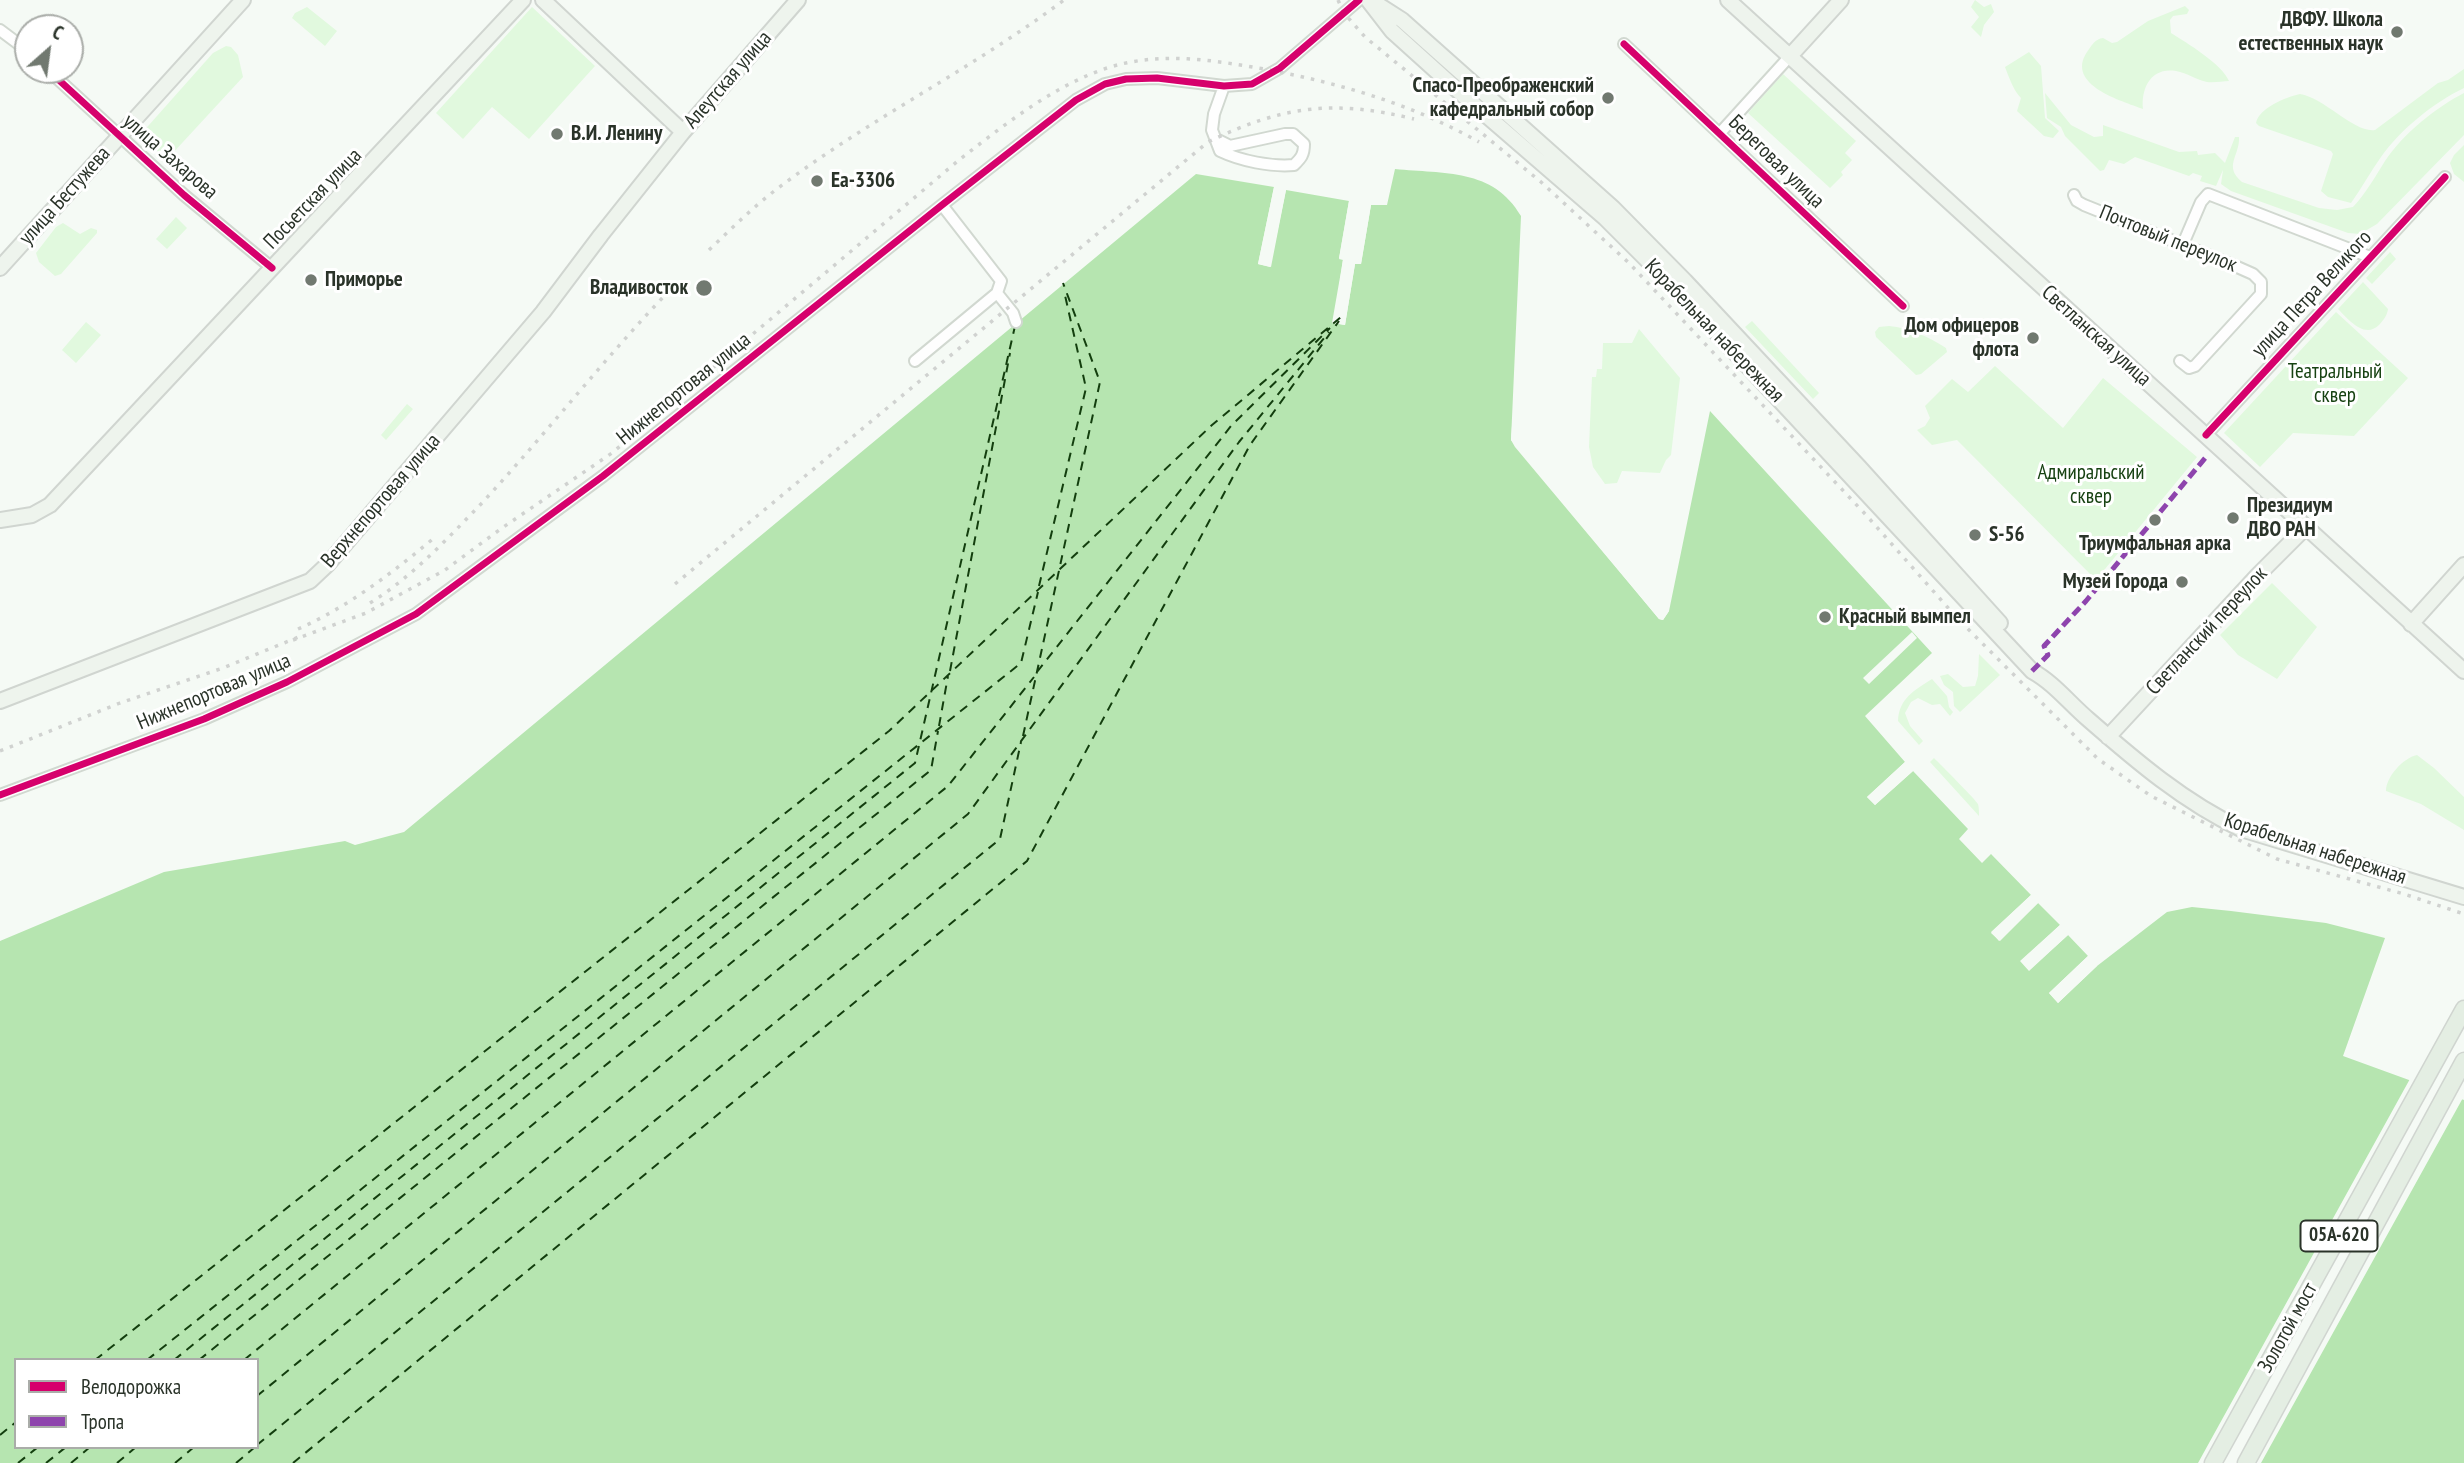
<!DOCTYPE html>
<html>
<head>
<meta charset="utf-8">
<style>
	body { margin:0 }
	#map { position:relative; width:2464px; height:1463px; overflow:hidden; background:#f5faf5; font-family:"PT Sans Narrow",sans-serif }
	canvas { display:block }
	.legend { position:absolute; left:14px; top:1358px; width:245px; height:91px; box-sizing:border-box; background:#fff; border:2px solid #aaada9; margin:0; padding:9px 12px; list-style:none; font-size:21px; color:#2a3329 }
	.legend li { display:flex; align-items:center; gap:14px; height:35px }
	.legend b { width:35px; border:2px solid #aaada9 }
	.north { position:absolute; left:14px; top:14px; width:70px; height:70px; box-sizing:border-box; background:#fff; border:2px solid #aaada9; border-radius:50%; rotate:28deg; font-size:19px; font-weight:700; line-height:28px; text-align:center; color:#2a3329 }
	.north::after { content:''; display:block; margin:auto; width:24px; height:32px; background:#717970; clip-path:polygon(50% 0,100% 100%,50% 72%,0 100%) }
</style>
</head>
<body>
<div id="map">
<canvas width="2464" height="1463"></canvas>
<ul class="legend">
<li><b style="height:9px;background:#d6006c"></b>Велодорожка</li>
<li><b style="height:9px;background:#8e44ad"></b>Тропа</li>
</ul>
<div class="north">С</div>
</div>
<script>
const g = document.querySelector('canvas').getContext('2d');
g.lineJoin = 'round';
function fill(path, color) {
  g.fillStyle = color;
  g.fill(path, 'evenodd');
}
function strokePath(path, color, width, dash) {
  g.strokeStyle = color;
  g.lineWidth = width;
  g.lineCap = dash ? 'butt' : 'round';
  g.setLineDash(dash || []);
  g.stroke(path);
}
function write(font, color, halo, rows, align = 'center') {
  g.font = font + ' "PT Sans Narrow",sans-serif';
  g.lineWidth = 6;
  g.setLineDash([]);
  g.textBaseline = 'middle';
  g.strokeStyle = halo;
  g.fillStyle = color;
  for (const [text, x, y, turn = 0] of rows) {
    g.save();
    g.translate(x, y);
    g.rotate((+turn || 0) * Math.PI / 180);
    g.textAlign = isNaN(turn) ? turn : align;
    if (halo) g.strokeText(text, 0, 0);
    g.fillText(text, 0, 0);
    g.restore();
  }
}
const green = new Path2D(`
	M1975,0L1984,7L1991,4L1994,12L1984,25L1981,37L1971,27L1979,17L1971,7Z
	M2185,6L2189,10L2187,14L2173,16L2170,20L2171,33C2187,43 2222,64 2229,81C2223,81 2214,83 2207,82C2197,80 2187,73 2176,71C2151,67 2141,88 2143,109C2122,101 2065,85 2087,52C2092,45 2095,39 2103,38L2112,43L2117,42L2148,21Z
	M307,7L337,31L325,46L292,18L295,13Z
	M532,7L595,66L529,139L492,107L463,139L436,113Z
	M226,46L231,47L238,55L243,77L171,155L165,158L161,155L141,134L213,53Z
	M2029,52L2041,66L2045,118L2059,131L2053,138L2044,136L2017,111L2021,98C2013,90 2009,77 2005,67Z
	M2464,69V88C2433,103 2401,129 2381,157C2370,172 2362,188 2351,203L2328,197L2321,191L2333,154L2331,151L2259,126L2256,123C2259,108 2286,97 2300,94C2325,98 2354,133 2375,130L2438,83L2448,80Z
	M1783,74L1856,141L1845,153L1852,160L1841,172L1843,175L1830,188L1748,113Z
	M2045,93L2071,125L2094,137L2103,136V125L2179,152L2197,151L2198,155L2215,153L2225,163L2235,137H2239C2240,156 2223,166 2242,182L2319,208L2337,210L2353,207C2366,193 2375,177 2385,161C2403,134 2435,108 2464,93V135L2377,224L2360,234L2348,233L2231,191L2221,184L2223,170L2216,186L2200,181L2202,176L2193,173L2189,176L2135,157L2124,164L2109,160L2104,170L2100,171L2065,136L2061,127L2047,118Z
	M2464,145V182L2454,174L2450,163L2454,155Z
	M176,217L187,228L167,249L156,239Z
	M63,223L80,234L91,228L97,230V233L61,274L55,276L39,262L36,253L56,227Z
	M2390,252L2396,259L2372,284L2366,278Z
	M2363,282L2388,309C2387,316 2384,319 2380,324C2365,340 2349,320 2338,309Z
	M2336,312L2408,378L2354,436L2293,433L2260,467L2224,433Z
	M1752,321L1819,393L1813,399L1745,327Z
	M86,322L101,335L76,363L62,350Z
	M1889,326C1910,328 1929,337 1946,348L1947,352L1921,374L1916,375L1876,337L1875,332L1879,327Z
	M1639,329L1680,378L1671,455L1666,460L1660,473L1622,471L1617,483L1605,484L1593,467L1589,447L1592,377H1596L1597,369H1602L1603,343H1632Z
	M1995,366L2063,428L2103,378L2197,457L2096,580L1957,440L1932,445L1917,430L1925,426L1930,418L1925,406L1952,379L1968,392Z
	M407,404L413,409L386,440L381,435Z
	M2272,583L2317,627L2277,679L2238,655L2220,635Z
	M1979,654L2000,675L1960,712L1954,706L1953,692L1944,685L1940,676L1948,674L1963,687L1975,686L1978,676Z
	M1932,679L1947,696L1949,707L1953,712L1950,716L1940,704L1932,705L1918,698L1911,702L1905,713L1910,726L1923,741L1919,745L1898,721C1899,698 1915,690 1932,679Z
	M2417,755L2434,768L2464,797V830L2421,804L2386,791C2386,777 2403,758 2417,755Z
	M1934,758C1941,765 1976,800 1978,804C1979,807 1979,813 1979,816L1930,762Z`);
const water = new Path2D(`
	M1395,169C1444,174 1493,168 1521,216L1511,440L1659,619L1663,620L1669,611L1710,411L1932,653L1865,716L1905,762L1867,797L1875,805L1913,771L1968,829L1959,839L1982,863L1991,854L2031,895L1991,933L2000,941L2038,903L2060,925L2021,961L2029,970L2068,935L2088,956L2049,993L2058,1003L2097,966L2167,912L2192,907L2231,911L2326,923L2385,938L2343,1056L2464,1100V1463H0V941L164,872L345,841L355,845L404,832L1196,174L1274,187L1258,264L1270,267L1286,190L1349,201L1339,258L1343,259L1334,323L1345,325L1355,264H1361L1371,205H1387ZM16,1360H257V1447H16Z`);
const pier = new Path2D(`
	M1274,187L1278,188L1262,262L1268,263L1283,189L1286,190L1271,267L1258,264Z
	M1349,201L1352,202L1343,256L1346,259L1338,321H1342L1352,263L1358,260L1368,204L1371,205L1361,264H1355L1345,325L1332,323L1343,260L1339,259Z
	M1512,426L1515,430V439L1518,445L1661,616L1666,607L1669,611L1663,620L1659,619L1515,447L1511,440Z
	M1912,632L1917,638L1869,684L1863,678Z
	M1905,762L1907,764L1872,797L1875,800L1911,768L1913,771L1875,805L1867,797Z
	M2031,895L2033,898L1996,932L1999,936L2036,901L2038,903L1999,941L1991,932Z
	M2060,925L2062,928L2025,962L2029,966L2066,932L2068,935L2029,971L2020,961Z
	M2088,956L2091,959L2054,993L2058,998L2094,963L2097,966L2058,1003L2049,993Z
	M2411,1077L2464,1096L2261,1463H2198Z`);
const ferry = new Path2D(`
	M1039,586L1086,388L1064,291
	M950,671L1010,353
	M1037,672L1231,426L1330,328
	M939,726L948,676
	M1023,736L1100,382L1063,283
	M95,1360L889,731L1212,425L1341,317
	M147,1360L1021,663L1038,592
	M174,1360L915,763L1015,326
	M199,1360L931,770L938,731
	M244,1360L948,786L1034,677
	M257,1396L968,814L1239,442L1329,332
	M0,1435L16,1422
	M257,1445L1000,839L1021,742
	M18,1463L38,1447
	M46,1463L66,1447
	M71,1463L90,1447
	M117,1463L136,1447
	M175,1463L194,1447
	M236,1463L255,1447
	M293,1463L1027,861L1250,445L1339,321`);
const minor = new Path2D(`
	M0,30L28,51
	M1624,44L1903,306
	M48,70L184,195L272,268
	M1720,133L1790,56
	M1218,140L1230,146L1285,134H1293L1304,144C1304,155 1301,158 1294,165C1271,167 1241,161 1220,151L1212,130L1214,114L1224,86
	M2074,195L2077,201L2084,205L2235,266L2253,274L2261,282V294L2195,366L2189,368L2180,361
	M2183,244L2201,202L2208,194L2370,257
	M997,293L1013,313L1016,322
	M915,361L997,293L1001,281L942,205
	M2206,435L2445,177
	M0,795L204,719L287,682L416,614L603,476L942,205L1076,100L1105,84L1126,79L1157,78L1224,86L1252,84L1280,68L1359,0`);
const major = new Path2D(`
	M543,0L683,132
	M1368,0L1392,31L1464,96L1605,218L1674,287L2032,671C2054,683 2070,704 2089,720C2136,761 2184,802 2241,829L2464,897
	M1728,0L2464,671
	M1377,4L1402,20L1613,208L1685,281L1859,467L2000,623
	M1790,56L1841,0
	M0,268L243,0
	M0,520L32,515L50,505L523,0
	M2411,624L2464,565
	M0,701L310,581L328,564L543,312L601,235L683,132L798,0
	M2108,737L2257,576L2306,527`);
const highway = new Path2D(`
	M2213,1463L2464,1009
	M2246,1463L2464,1061`);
const rail = new Path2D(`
	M1338,0L1344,13L1365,37L1541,182L1629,263L1867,516L1957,618L2098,759L2151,796L2277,859L2404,894L2464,914
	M709,250C730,230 750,210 773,192C865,121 971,70 1064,0
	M675,584L1208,142C1282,106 1333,99 1414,119
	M370,603C412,577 447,539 481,504C545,435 603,360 668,292
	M298,629C348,607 392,573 434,538
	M293,640L366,613L445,570L502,528L612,453L959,160C1004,125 1053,86 1107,68C1160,51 1212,60 1264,69C1339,83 1412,104 1479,142
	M0,751L120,703L223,668L301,636`);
const quiet = new Path2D(`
	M2032,671L2048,655L2044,646L2086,601L2206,457`);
const cycleway = new Path2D(`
	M1624,44L1903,306
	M48,70L184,195L272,268
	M2206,435L2445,177
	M0,795L204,719L287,682L416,614L603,476L942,205L1076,100L1105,84L1126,79L1157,78L1224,86L1252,84L1280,68L1359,0`);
const markers = [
	[2397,32,7,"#717970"],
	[1608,98,7,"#717970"],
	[557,134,7,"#717970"],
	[817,181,7,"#717970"],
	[311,280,7,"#717970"],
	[704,288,9,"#717970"],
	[2033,338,7,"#717970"],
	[2233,518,7,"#717970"],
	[2155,520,7,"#717970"],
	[1975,535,7,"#717970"],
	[2182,582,7,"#717970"],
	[1825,617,7,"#717970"]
];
const shields = [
	[2339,1236,77]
];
const shieldNames = [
	["05А-620",2339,1236]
];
const poiNames = [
	["ДВФУ. Школа",2383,20,"right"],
	["естественных наук",2383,44,"right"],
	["Спасо-Преображенский",1594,86,"right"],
	["кафедральный собор",1594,110,"right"],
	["В.И. Ленину",571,134],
	["Еа-3306",831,181],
	["Приморье",325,280],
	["Владивосток",688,288,"right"],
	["Дом офицеров",2019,326,"right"],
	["флота",2019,350,"right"],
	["Президиум",2247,506],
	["ДВО РАН",2247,530],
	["S-56",1989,535],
	["Триумфальная арка",2155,544,"center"],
	["Музей Города",2168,582,"right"],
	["Красный вымпел",1839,617]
];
const streetNames = [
	["Алеутская улица",728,80,-49],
	["улица Захарова",170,157,41],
	["Береговая улица",1776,162,44],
	["улица Бестужева",65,196,-48],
	["Посьетская улица",313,199,-46],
	["Почтовый переулок",2168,239,22],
	["улица Петра Великого",2312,294,-47],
	["Корабельная набережная",1714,331,46],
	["Светланская улица",2096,336,42],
	["Нижнепортовая улица",684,389,-39],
	["Верхнепортовая улица",381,501,-49],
	["Светланский переулок",2207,631,-47],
	["Нижнепортовая улица",214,692,-23],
	["Корабельная набережная",2315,849,18],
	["Золотой мост",2288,1328,-61]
];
const parkNames = [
	["Театральный",2335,372],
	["сквер",2335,396],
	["Адмиральский",2091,473],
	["сквер",2091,497]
];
fill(green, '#e1f9de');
fill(water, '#b6e5b0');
fill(pier, '#f5faf5');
strokePath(ferry, '#133e0e', 2, [9, 7]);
strokePath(minor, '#d1d8d0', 14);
strokePath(major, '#d0d5d0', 18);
strokePath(highway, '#d0d5d0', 19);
strokePath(minor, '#fefefe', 10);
strokePath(major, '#eef4ed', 14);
strokePath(highway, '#e4eee3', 16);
strokePath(rail, '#d0d2d0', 3.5, [3.5, 7]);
strokePath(quiet, '#8e44ad', 5, [10, 5]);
strokePath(cycleway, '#d6006c', 7);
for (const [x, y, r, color] of markers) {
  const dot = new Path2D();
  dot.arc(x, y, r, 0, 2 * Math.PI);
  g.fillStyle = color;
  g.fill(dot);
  strokePath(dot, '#fff', 2.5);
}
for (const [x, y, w] of shields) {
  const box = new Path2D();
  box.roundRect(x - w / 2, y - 15.5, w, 31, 5);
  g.fillStyle = '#fff';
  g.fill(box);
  strokePath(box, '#2a3329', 2);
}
write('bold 19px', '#2a3329', null, shieldNames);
write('bold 21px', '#2a3329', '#fff', poiNames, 'left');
write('21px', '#2a3329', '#fff', streetNames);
write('21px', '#174212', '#fff', parkNames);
</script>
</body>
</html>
